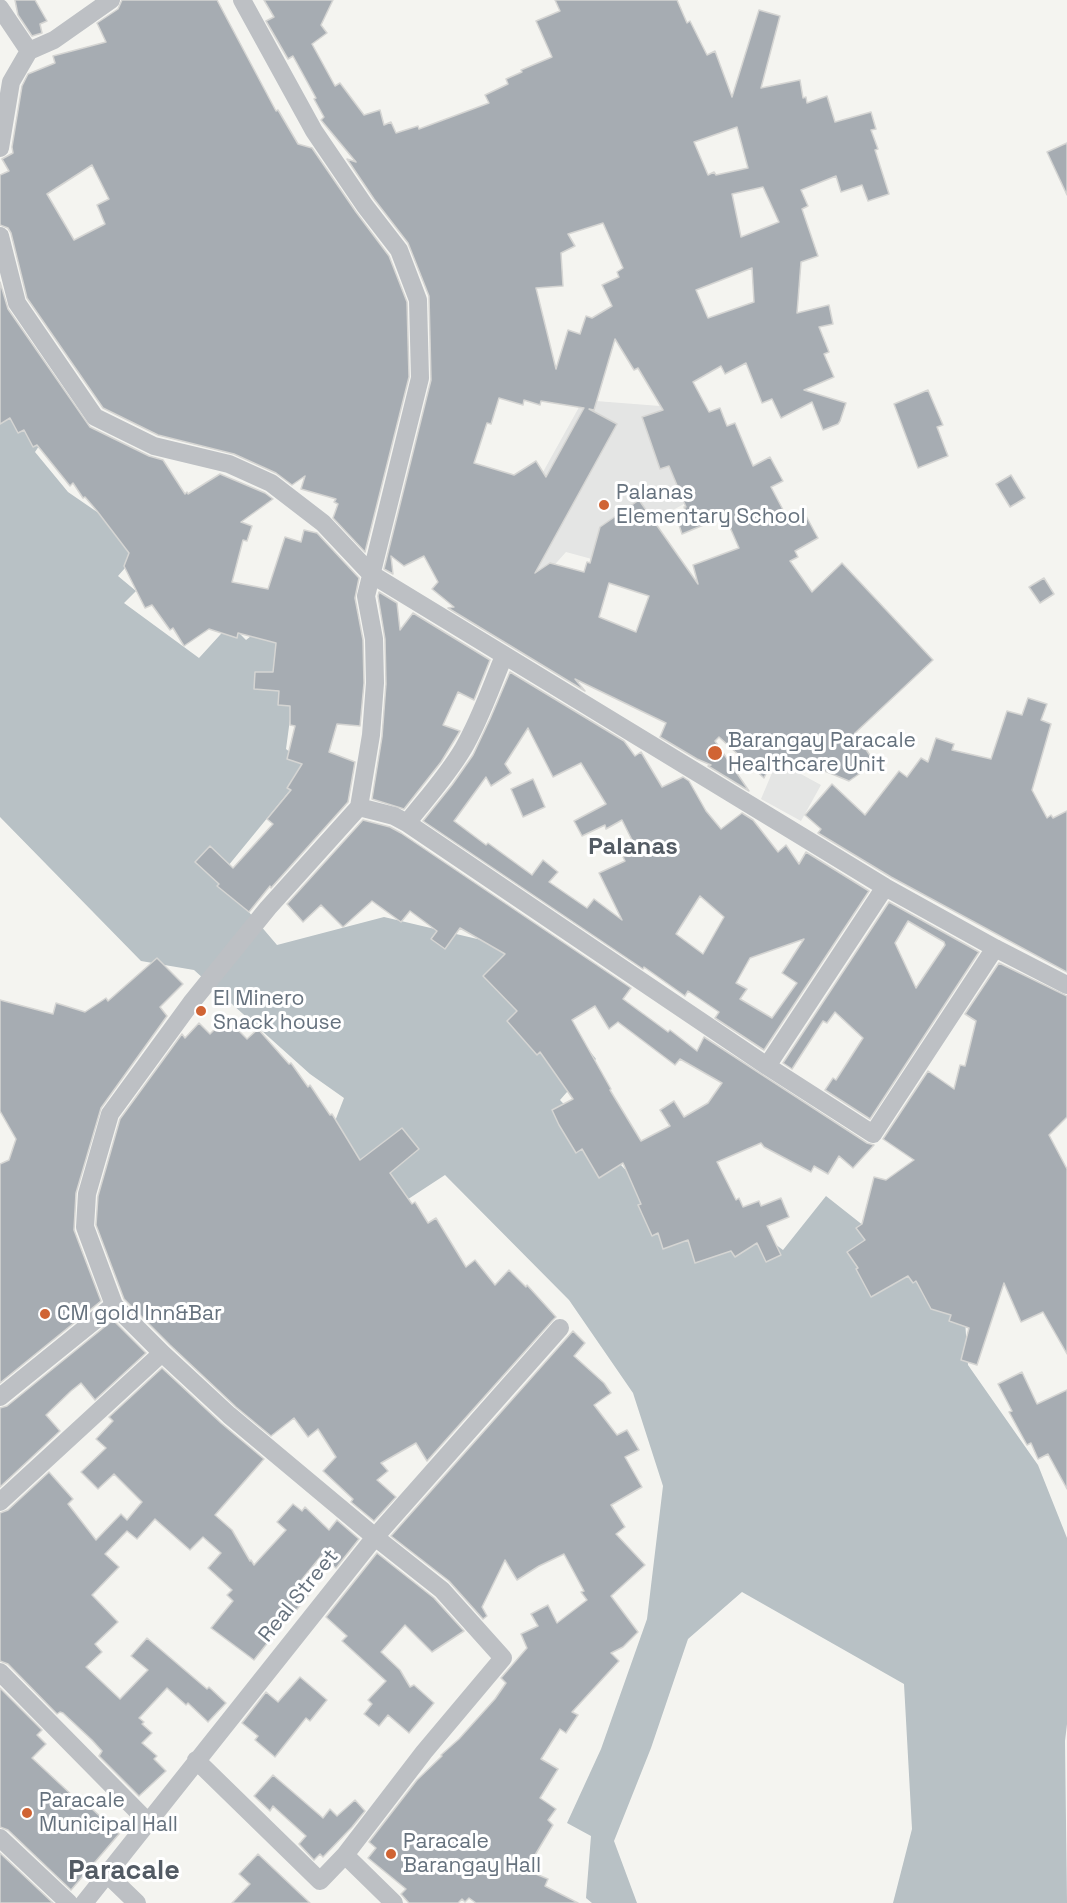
<!DOCTYPE html>
<html>
<head>
<meta charset="utf-8">
<style>
	body { margin:0 }
	canvas { display:block; background:#f4f4f0 }
</style>
</head>
<body>
<canvas width="1067" height="1903"></canvas>
<script>
const g = document.querySelector('canvas').getContext('2d');
g.lineJoin = 'round';
function fill(path, color) {
  g.fillStyle = color;
  g.fill(path, 'evenodd');
}
function strokePath(path, color, width, dash) {
  g.strokeStyle = color;
  g.lineWidth = width;
  g.lineCap = dash ? 'butt' : 'round';
  g.setLineDash(dash || []);
  g.stroke(path);
}
function write(font, color, halo, rows, align = 'center') {
  g.font = font + ' "Space Grotesk",sans-serif';
  g.lineWidth = 6;
  g.setLineDash([]);
  g.textBaseline = 'middle';
  g.strokeStyle = halo;
  g.fillStyle = color;
  for (const [text, x, y, turn = 0] of rows) {
    g.save();
    g.translate(x, y);
    g.rotate((+turn || 0) * Math.PI / 180);
    g.textAlign = isNaN(turn) ? turn : align;
    if (halo) g.strokeText(text, 0, 0);
    g.fillText(text, 0, 0);
    g.restore();
  }
}
const built = new Path2D(`
	M583,400L660,406L702,494L664,515L610,564L566,552L526,597L488,571Z
	M777,761L821,785L801,821L761,799Z`);
const water = new Path2D(`
	M0,396L43,440L35,452L68,492L145,545L118,576L136,591L124,603L199,658L230,624L246,640L307,592L286,749L309,767L219,877L277,945L384,917L507,946L596,1059L560,1100L649,1195L755,1229L783,1250L826,1196L964,1305L968,1365L1038,1465L1067,1538V1724L1065,1741L1067,1903H893L912,1829L904,1684L742,1592L688,1639L651,1748L614,1841L637,1903H592L586,1898L591,1836L567,1823L601,1749L647,1619L663,1486L633,1393L569,1300L445,1175L396,1207L330,1134L344,1098L310,1074L194,970L141,961L0,817Z`);
const building = new Path2D(`
	M15,0H35L47,21L40,24L42,33L32,36L18,15Z
	M122,0H217L276,111L278,110L298,144L312,148L356,212L389,256L407,302L409,377L365,552L333,518L338,504L334,502L336,499L301,489L305,476L292,485L276,473L234,454L158,435L103,408L27,298L11,233L8,228L0,225V175L9,171L2,159L13,153L12,147L22,86L28,74L55,63L53,56L106,42L97,23L118,9ZM92,165L109,199L97,205L105,224L74,240L47,194Z
	M264,0H333L321,25L327,33L312,44L335,86L340,83L364,115L380,110L384,125L391,122L396,133L418,126L419,129L489,103L485,95L508,84L506,79L522,72L521,70L552,57L536,21L560,11L555,0H677L687,23L690,21L707,55L715,51L732,97L759,10L780,16L761,88L800,80L803,98L806,97L807,103L827,96L835,122L871,112L876,129L871,130L878,149L875,150L889,194L868,201L862,185L841,192L836,176L801,190L808,206L802,209L818,256L801,262L797,313L829,305L833,324L819,327L829,352L824,354L834,377L804,390L846,403L840,421L838,424L823,430L812,402L781,418L772,399L762,403L746,363L725,374L721,366L693,382L709,412L720,408L727,426L735,423L753,466L770,457L783,481L771,487L791,525L806,516L818,538L795,551L798,557L790,561L812,592L842,563L933,660L855,733L875,763L849,781L798,760L796,765L774,756L764,778L719,737L715,741L749,791L708,766L711,765L697,759L660,737L666,723L575,679L585,691L448,608L454,607L432,589L438,582L424,556L404,566L391,556L393,574L384,569L431,380L429,296L408,243L374,199L347,159L356,162L321,120L324,117L314,99L316,98L293,56L288,59L266,21L274,17ZM737,127L748,168L716,175L714,172L708,175L694,142ZM763,187L779,222L741,237L732,194ZM603,223L623,268L617,272L619,277L602,285L612,306L592,318L586,316L580,334L568,330L556,369L536,288L563,286L561,253L575,246L568,234ZM752,268L754,302L708,318L696,290ZM615,339L634,370L638,368L663,410L642,417L660,469L669,466L686,507H684L685,509L675,513L682,534L725,516L739,548L693,565L698,584L639,500L600,527L590,563L587,562L584,572L550,563L535,573L617,424L589,409L594,410ZM499,398L523,405L524,400L540,405L541,401L584,408L546,477L536,461L514,475L474,463L487,423L491,424ZM609,583L649,596L636,632L599,617Z
	M1067,143V195L1047,152Z
	M0,282L8,309L90,427L149,456L163,460L185,494L187,492L188,494L220,474L265,493L273,499L241,522L252,526L247,541L243,540L232,582L268,589L285,537L301,542L304,530L317,533L359,578L355,598L363,640L364,683L360,726L337,724L329,752L355,762L348,802L271,888L270,886L249,912L217,886L219,884L195,862L210,846L233,868L273,824L267,819L291,790L287,788L302,764L287,759L295,726L290,725V706L278,705L279,691L254,689L255,672H273L276,643L238,633L237,638L209,629L184,646L173,628L170,630L152,605L145,608L124,566L129,553L97,511L85,497L83,498L73,483L70,486L37,445L33,447L24,430L18,433L10,418L0,424Z
	M928,390L943,425L937,427L948,456L918,468L894,404Z
	M1011,475L1025,498L1010,507L996,484Z
	M1044,578L1054,594L1040,603L1029,587Z
	M379,592L397,603L400,630L413,613L490,660L474,700L458,692L443,725L460,731L441,762L404,809L372,799L382,737L386,684L385,639L378,596Z
	M510,672L624,741L635,756L641,752L662,787L683,777L689,781L706,811L721,829L742,813L753,820L778,852L786,845L799,864L806,852L869,891L764,1050L715,1018L719,1012L688,991L685,996L644,967L643,969L423,821L452,785L473,755L490,719ZM528,728L553,777L581,763L606,804L574,821L582,836L605,825L606,829L622,820L637,850L623,857L625,861L599,873L622,920L594,899L587,908L549,882L558,872L543,860L532,875L488,843L486,845L454,821L486,777L491,786L511,773L505,764ZM700,896L724,917L703,954L676,934ZM804,939L782,973L797,983L772,1018L740,999L747,989L736,983L750,958Z
	M1028,698L1047,704L1041,720L1051,724L1032,790L1047,818L1051,815L1053,818L1067,811V972L891,877L818,833L821,829L805,815L832,784L865,815L899,771L907,777L921,758L928,762L936,738L954,744L952,750L991,759L1007,711L1022,715Z
	M533,779L545,807L523,817L511,789Z
	M363,820L390,827L401,833L631,988L623,999L668,1032L670,1030L697,1051L704,1037L867,1143L874,1145L853,1168L839,1156L828,1174L814,1166L811,1172L764,1147L761,1143L717,1162L736,1200L739,1198L743,1207L759,1201L761,1206L781,1198L789,1217L767,1226L781,1255L766,1262L757,1243L735,1257L731,1251L695,1263L688,1240L663,1249L658,1233L652,1236L638,1205L641,1204L623,1163L599,1178L582,1149L576,1153L559,1125L552,1110L573,1099L540,1052L537,1055L507,1021L517,1011L483,976L505,954L460,928L445,949L431,939L437,931L410,911L401,922L372,901L343,927L321,905L303,922L287,904ZM595,1006L609,1029L618,1022L675,1065L680,1059L722,1083L708,1103L684,1117L674,1101L660,1110L670,1126L641,1141L610,1090L611,1089L572,1020Z
	M889,902L979,952L870,1119L825,1090L833,1078L836,1080L863,1038L835,1012L827,1023L823,1021L792,1069L783,1063ZM908,921L944,942L945,945L916,988L895,943Z
	M157,958L183,984L160,1007L167,1016L101,1108L76,1193L74,1230L101,1301L0,1383V1164L9,1160L16,1139L0,1111V1000L53,1014L56,1003L85,1012L106,998L108,1001Z
	M999,963L1067,996V1117L1049,1135L1067,1169V1354L1043,1312L1021,1322L1004,1283L977,1365L961,1360L969,1328L949,1321L951,1315L931,1309L916,1281L913,1283L908,1276L871,1297L856,1269L858,1268L847,1252L865,1240L856,1228L862,1224L874,1177L886,1180L914,1160L883,1139L928,1071L954,1089L960,1065L965,1066L976,1021L965,1014Z
	M226,1018L247,1039L258,1029L289,1064L291,1063L308,1087L310,1085L330,1115L332,1114L360,1160L402,1128L419,1149L390,1173L412,1204L415,1202L428,1223L436,1218L466,1267L475,1260L495,1285L509,1270L526,1287L527,1285L556,1317L552,1321L427,1461L416,1443L381,1463L388,1471L377,1480L396,1497L374,1521L351,1502L353,1499L323,1471L336,1457L318,1429L308,1437L294,1418L271,1436L236,1407L170,1345L124,1299L96,1225L98,1196L120,1119L182,1034L185,1038L199,1023L210,1034Z
	M113,1320L146,1353L95,1400L81,1383L71,1391L46,1415L60,1431L0,1487V1408L7,1406Z
	M573,1331L585,1343L574,1356L604,1383L611,1393L594,1405L617,1435L627,1430L639,1450L625,1457L642,1487L611,1505L625,1527L616,1534L645,1565L611,1596L638,1632L623,1647L611,1653L619,1661L572,1712L578,1715L566,1733L560,1729L541,1759L558,1769L540,1798L556,1809L548,1820L553,1825L526,1870L548,1879L545,1886L578,1903H476L469,1898L465,1902L462,1899L458,1903H409L401,1894L406,1889L368,1858L376,1848L369,1842L417,1780L442,1756L441,1755L459,1739L495,1699L506,1683L501,1678L527,1648L521,1634L538,1626L531,1614L548,1605L557,1623L587,1600L581,1592L584,1591L564,1554L539,1566L517,1580L505,1560L482,1607L487,1616L483,1619L449,1581L391,1536Z
	M162,1368L221,1423L264,1459L215,1515L232,1530L250,1561L251,1560L254,1565L286,1530L277,1522L293,1504L302,1511L305,1507L329,1530L337,1520L359,1539L336,1568L321,1556L299,1583L311,1592L289,1619L287,1618L254,1660L211,1628L233,1601L227,1595L232,1590L208,1568L221,1553L203,1537L190,1550L155,1519L137,1539L127,1531L105,1554L119,1567L92,1595L118,1622L95,1644L102,1652L86,1667L120,1699L148,1670L131,1656L147,1638L207,1689L209,1687L226,1703L208,1722L188,1703L186,1705L167,1688L139,1718L144,1722L142,1724L152,1733L142,1743L157,1756L154,1759L166,1771L139,1796L99,1756L102,1751L92,1740L63,1713L60,1712L57,1714L8,1664L0,1661V1513L8,1510L49,1472L73,1499L68,1504L96,1540L121,1514L127,1520L142,1502L114,1474L98,1489L81,1472L106,1448L96,1439L113,1421L109,1417Z
	M1022,1372L1037,1404L1067,1390V1489L1048,1454L1038,1459L1031,1443L1027,1445L1009,1412L1012,1411L998,1384Z
	M377,1553L434,1598L464,1631L432,1652L405,1625L381,1652L400,1670L410,1687L414,1685L434,1703L409,1733L388,1715L379,1726L364,1714L372,1704L368,1700L386,1681L342,1641L347,1636L326,1617Z
	M300,1677L327,1700L310,1721L306,1718L275,1757L255,1740L258,1736L242,1723L266,1692L278,1702Z
	M0,1688L42,1730L37,1735L46,1744L32,1758L74,1797L76,1794L119,1834L71,1890L8,1830L0,1827Z
	M273,1775L323,1818L330,1809L337,1816L355,1800L365,1811L352,1827L323,1857L320,1854L314,1860L299,1844L306,1836L273,1806L270,1811L254,1796Z
	M0,1853L53,1903H0Z
	M258,1854L310,1903H232L250,1884L239,1874Z`);
const minor = new Path2D(`
	M0,8L29,51
	M0,148L11,82L29,51L54,40L111,0
	M0,236L17,303L95,417L154,446L229,464L271,483L323,523L371,574L885,887L995,948L1067,985
	M359,807L394,816L407,823C426,799 447,776 463,749C480,720 491,687 504,656
	M407,823L767,1066L885,887
	M767,1066L873,1134L995,948
	M0,1397L114,1305
	M0,1502L162,1353
	M0,1672L147,1821
	M196,1760L320,1881L345,1855L424,1752L503,1658L442,1590L375,1537L229,1415L162,1353L114,1305L85,1227L87,1194L110,1114L191,1003L225,961L268,908L359,807L371,735L375,683L374,639L366,596L420,378L418,300L399,250L365,206L314,131L242,0
	M0,1838L69,1903
	M345,1855L394,1903
	M108,1875L137,1903
	M84,1903L375,1537L560,1328`);
const markers = [
	[604,505,6,"#d06434"],
	[715,753,8,"#d06434"],
	[201,1011,6,"#d06434"],
	[45,1314,6,"#d06434"],
	[27,1813,6,"#d06434"],
	[391,1854,6,"#d06434"]
];
const poiNames = [
	["Palanas",616,493],
	["Elementary School",616,517],
	["Barangay Paracale",728,741],
	["Healthcare Unit",728,765],
	["El Minero",213,999],
	["Snack house",213,1023],
	["CM gold Inn&Bar",57,1314],
	["Paracale",39,1801],
	["Municipal Hall",39,1825],
	["Paracale",403,1842],
	["Barangay Hall",403,1866]
];
const streetNames = [
	["Real Street",299,1596,-51]
];
const quarterNames = [
	["Palanas",633,847]
];
const districtNames = [
	["Paracale",124,1872]
];
fill(built, '#e4e5e4');
fill(water, '#b8c1c5');
fill(building, '#a6acb2');
strokePath(building, '#d5d5d3', 1.5);
strokePath(minor, '#bdc0c4', 18);
for (const [x, y, r, color] of markers) {
  const dot = new Path2D();
  dot.arc(x, y, r, 0, 2 * Math.PI);
  g.fillStyle = color;
  g.fill(dot);
  strokePath(dot, '#fff', 2);
}
write('21px', '#66727e', '#fff', poiNames, 'left');
write('21px', '#66727e', '#fff', streetNames);
write('bold 24px', '#535b64', '#fff', quarterNames);
write('bold 27px', '#535b64', '#fff', districtNames);
</script>
</body>
</html>
